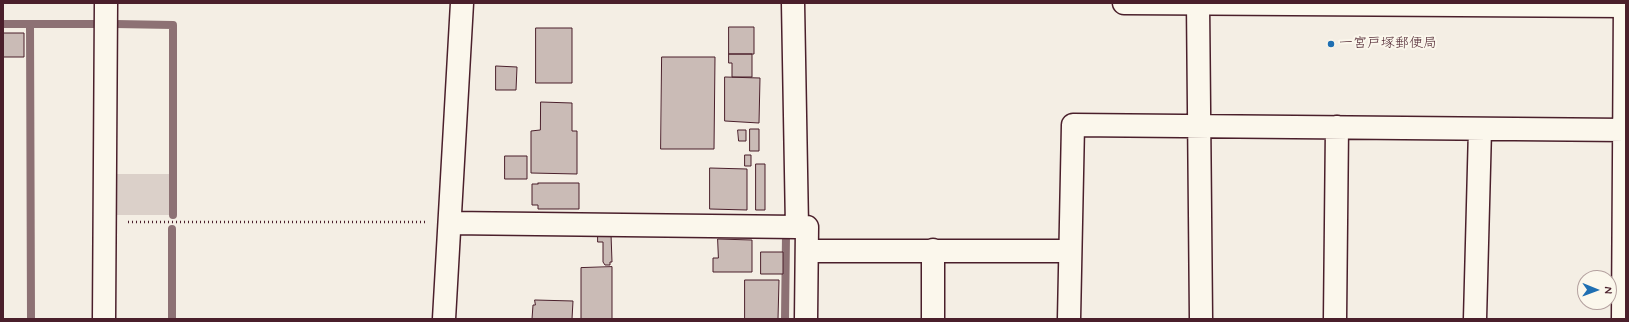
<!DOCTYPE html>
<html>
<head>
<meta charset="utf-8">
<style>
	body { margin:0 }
	#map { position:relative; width:1629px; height:322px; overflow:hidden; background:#f4eee4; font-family:Mynerve,sans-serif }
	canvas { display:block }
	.frame { position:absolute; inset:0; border:4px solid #4a1f2b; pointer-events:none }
	.north { position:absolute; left:1577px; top:270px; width:40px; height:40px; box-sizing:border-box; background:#fbf7ec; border:1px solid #b4a19f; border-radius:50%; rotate:91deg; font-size:11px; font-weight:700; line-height:16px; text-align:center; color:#4a1f2b }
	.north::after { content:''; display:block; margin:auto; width:14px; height:18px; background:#1f6fb2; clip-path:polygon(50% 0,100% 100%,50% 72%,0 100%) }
</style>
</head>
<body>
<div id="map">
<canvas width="1629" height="322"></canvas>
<div class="frame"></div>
<div class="north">N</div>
</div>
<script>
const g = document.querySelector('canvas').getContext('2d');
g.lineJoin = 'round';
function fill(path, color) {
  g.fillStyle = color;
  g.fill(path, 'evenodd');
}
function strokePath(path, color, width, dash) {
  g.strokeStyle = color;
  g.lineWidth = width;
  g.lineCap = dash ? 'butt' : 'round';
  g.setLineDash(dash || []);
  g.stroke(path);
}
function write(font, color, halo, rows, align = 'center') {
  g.font = font + ' Mynerve,"Klee One",sans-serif';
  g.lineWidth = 4;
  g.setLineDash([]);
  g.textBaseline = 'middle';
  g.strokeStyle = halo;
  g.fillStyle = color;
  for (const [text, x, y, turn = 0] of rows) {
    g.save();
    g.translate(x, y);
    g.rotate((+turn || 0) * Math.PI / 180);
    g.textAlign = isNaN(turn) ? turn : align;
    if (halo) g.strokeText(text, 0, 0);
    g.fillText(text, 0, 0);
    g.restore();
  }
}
const green = new Path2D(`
	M114,174H170L169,215H114Z`);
const stream = new Path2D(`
	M3,24H97
	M30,24L31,319
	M115,24L173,25V215
	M172,319V229
	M785,319L786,235`);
const building = new Path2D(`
	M729,27H754V54H729Z
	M536,28H572V83H536Z
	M3,33H24V57H3Z
	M729,54H752V77H732V63H729Z
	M662,57H715L714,149H661Z
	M496,66L517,67L516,90H496Z
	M725,77L760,78L759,123L725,121Z
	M541,102L572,103V131H577V174L531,173V131L540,130Z
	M750,129H759V151H750Z
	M738,130H746V141H739Z
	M745,155H751V166H745Z
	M505,156H527V179H505Z
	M756,164H765V210H756Z
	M710,168L747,169V210L710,209Z
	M538,183H579V209H538V205H532V184H538Z
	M598,234H611L612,262H610V265H605L603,262V242H598Z
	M718,239L752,240V272H713V258H718Z
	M761,252H783V274H761Z
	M612,267V319H581V268Z
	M745,280H779L778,319H745Z
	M535,300L573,301L572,319H532L533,305H535Z`);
const path = new Path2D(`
	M128,222H425`);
const minor = new Path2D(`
	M793,3L797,227H807L806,319
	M1198,3L1201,319
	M450,223L797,227
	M807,251H1070
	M104,319L106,3
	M444,319L462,3
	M933,319V250
	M1069,319L1073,125L1625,130
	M1335,319L1337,127
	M1475,319L1480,129
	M1623,319L1625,3`);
const major = new Path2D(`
	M1124,3L1626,6`);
const markers = [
	[1331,44,4,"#1f6fb2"]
];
const poiNames = [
	["一宮戸塚郵便局",1339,44]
];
fill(green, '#dbd0c9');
strokePath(stream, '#8d7174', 8);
fill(building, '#cabbb6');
strokePath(building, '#4a1f2b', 1);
strokePath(minor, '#4a1f2b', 25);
strokePath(major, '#4a1f2b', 25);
strokePath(path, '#4a1f2b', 2.5, [1, 3]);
strokePath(minor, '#fbf7ec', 22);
strokePath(major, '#fbf7ec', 22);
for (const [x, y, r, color] of markers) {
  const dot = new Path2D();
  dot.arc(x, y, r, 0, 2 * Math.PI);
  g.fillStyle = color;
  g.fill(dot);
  strokePath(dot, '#fbf7ec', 1.5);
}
write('14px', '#4a1f2b', '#fbf7ec', poiNames, 'left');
</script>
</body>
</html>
